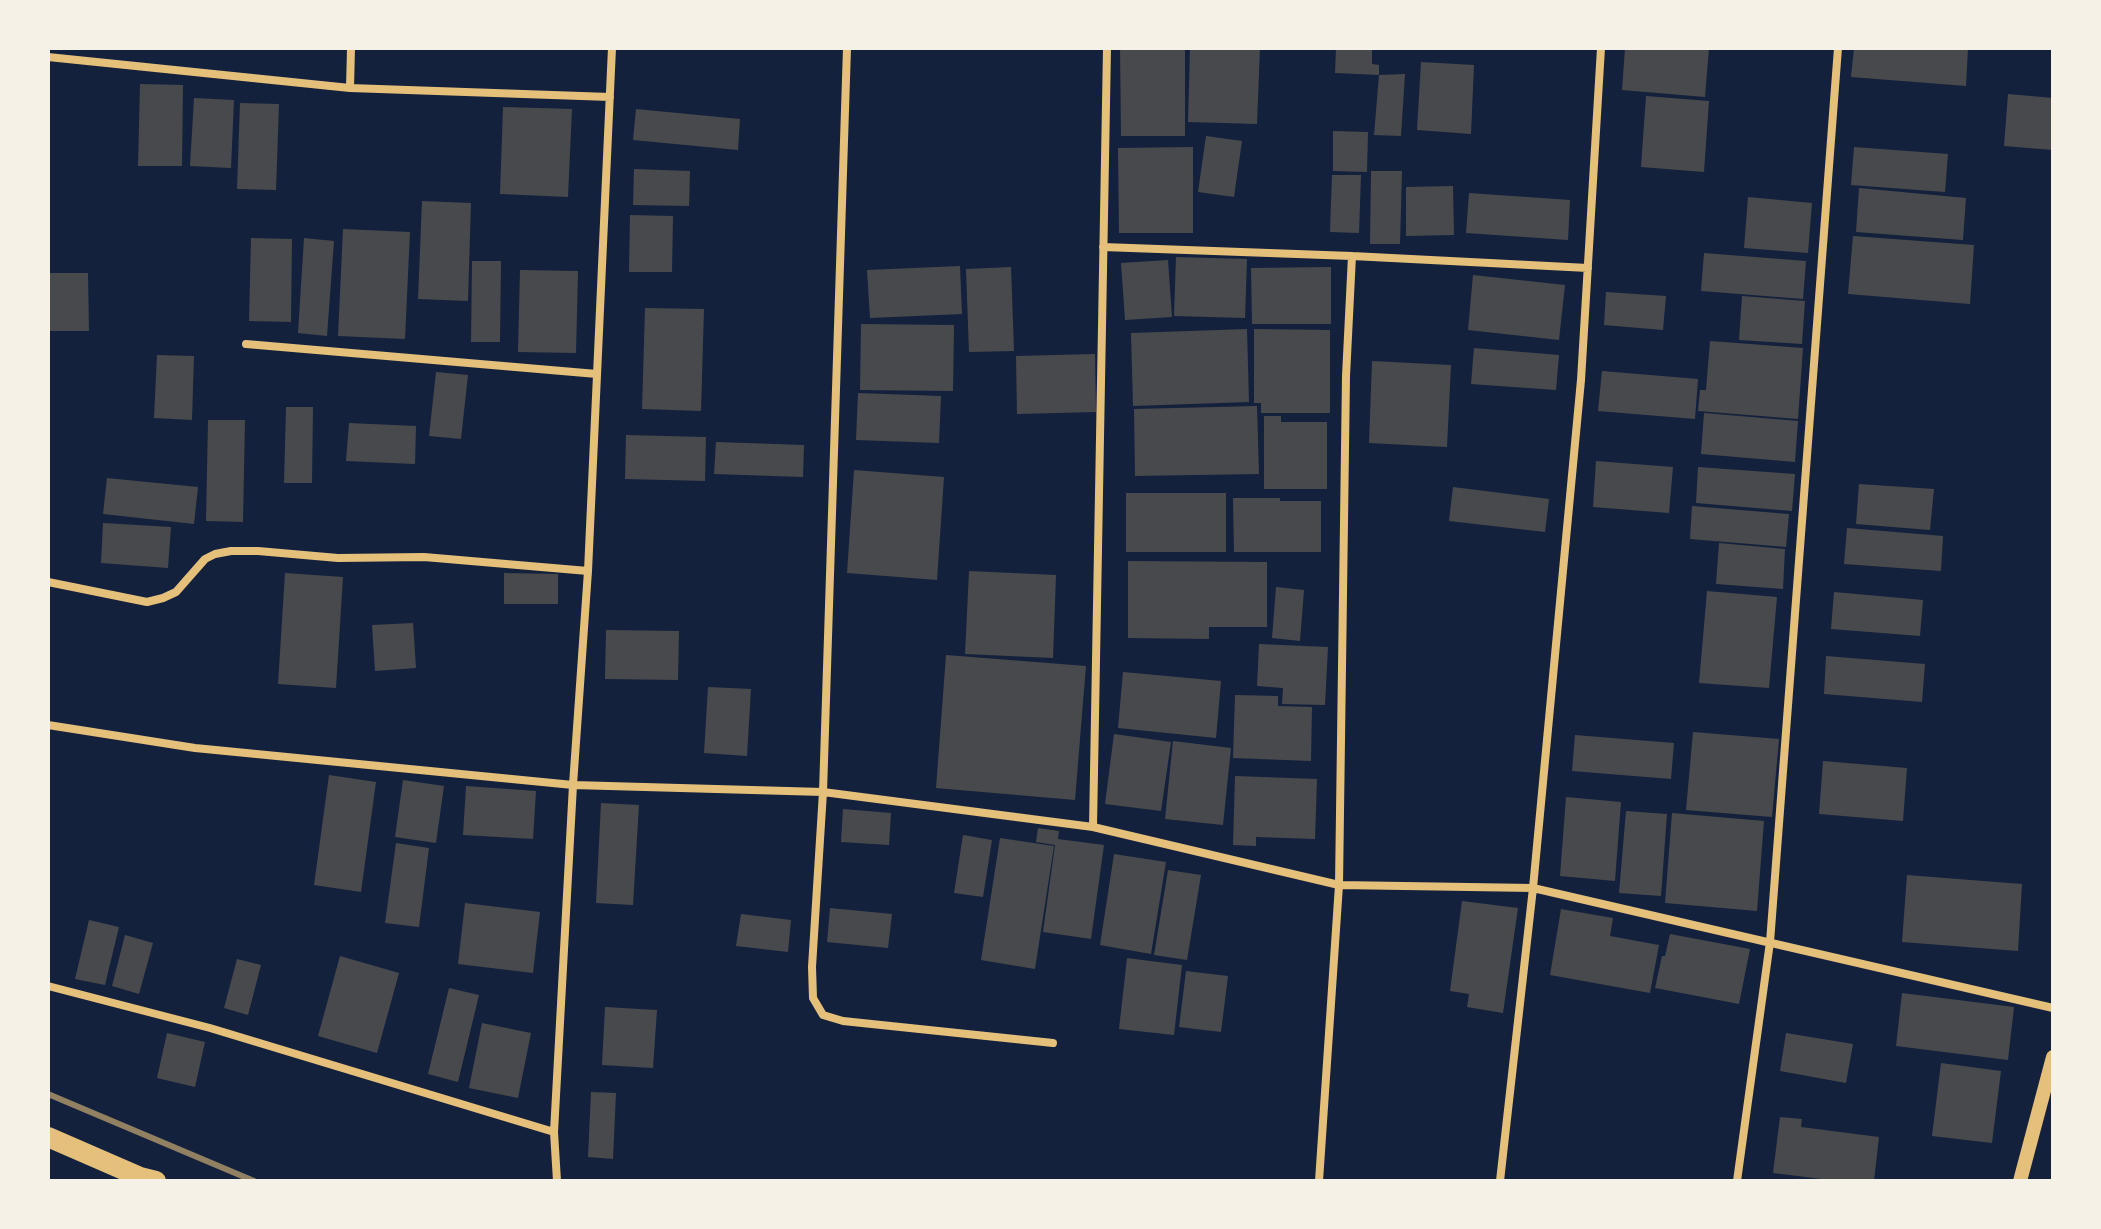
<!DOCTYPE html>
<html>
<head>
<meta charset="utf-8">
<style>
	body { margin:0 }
	#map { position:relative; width:2101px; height:1229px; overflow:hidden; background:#14213d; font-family:"IBM Plex Serif",serif }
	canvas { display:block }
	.frame { position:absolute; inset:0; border:50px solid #f6f1e7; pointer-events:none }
</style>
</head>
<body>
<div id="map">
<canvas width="2101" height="1229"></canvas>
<div class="frame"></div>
</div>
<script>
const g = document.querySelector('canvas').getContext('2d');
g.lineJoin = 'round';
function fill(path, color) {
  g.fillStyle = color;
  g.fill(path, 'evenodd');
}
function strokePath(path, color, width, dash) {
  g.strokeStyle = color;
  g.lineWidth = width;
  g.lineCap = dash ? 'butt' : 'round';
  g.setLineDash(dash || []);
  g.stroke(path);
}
const building = new Path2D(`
	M1120,48H1185V136H1121Z
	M1190,48H1260L1257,124L1188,122Z
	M1336,48H1372V64L1379,65V75L1405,74L1401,136L1374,135L1379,75L1335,73Z
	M1625,48H1709L1705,97L1622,90Z
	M1854,48H1968L1966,86L1851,77Z
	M1421,62L1474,65L1471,134L1417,130Z
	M140,84L183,85L182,166H138Z
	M2008,94L2053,98V150L2004,146Z
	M1646,96L1709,101L1704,172L1641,167Z
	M194,98L234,100L231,168L190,166Z
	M240,103L279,104L276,190L237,189Z
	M503,107L572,109L568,197L500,194Z
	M636,109L740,119L738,150L633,140Z
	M1333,131L1368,132L1367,172L1333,171Z
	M1206,136L1242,141L1234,197L1198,192Z
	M1193,147V233H1119L1118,148Z
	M1854,147L1948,154L1945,192L1851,185Z
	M634,169L690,171L689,206L633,205Z
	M1371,171H1402L1400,244H1370Z
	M1332,175H1361L1359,233L1330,232Z
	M1453,186L1454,235L1406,236V187Z
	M1859,188L1966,198L1963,240L1856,232Z
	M1469,193L1570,200L1568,240L1466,233Z
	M1748,197L1812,203L1808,253L1744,248Z
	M422,201L471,203L468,301L418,299Z
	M630,215L673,216L672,272H629Z
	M343,229L410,232L405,339L338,336Z
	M1853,236L1974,245L1970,304L1848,294Z
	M251,238L292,239L291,322L249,321Z
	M304,238L334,241L327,336L298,333Z
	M1704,253L1806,261L1803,299L1701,291Z
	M1176,257L1247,259L1245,318L1174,316Z
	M1168,260L1172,317L1125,320L1121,263Z
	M472,261H501L500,342H471Z
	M960,266L962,314L870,318L867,270Z
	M1011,267L1014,351L969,352L966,269Z
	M1331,267V324H1252L1251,268Z
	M520,270L578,271L576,353L518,352Z
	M48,273H88L89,331H48Z
	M1473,275L1565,285L1559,340L1468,330Z
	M1606,292L1666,296L1663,330L1604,325Z
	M1742,296L1805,301L1802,344L1739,340Z
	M645,308L704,309L701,411L642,409Z
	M861,324L954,325L953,391L860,390Z
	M1247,329L1249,402L1133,406L1131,333Z
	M1254,329L1330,330V413H1261V403H1254Z
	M1710,341L1803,348L1798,419L1698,411L1700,390H1706Z
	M1474,348L1559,355L1556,390L1471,384Z
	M1095,354L1096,412L1017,414L1016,356Z
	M157,355L194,356L192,420L154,418Z
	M1372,361L1451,365L1447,447L1369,443Z
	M1602,371L1698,379L1695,419L1598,411Z
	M436,372L468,375L461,439L429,436Z
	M858,393L941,396L939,443L856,440Z
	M1257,406L1259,474L1135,476L1134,409Z
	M286,407H313L312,483H284Z
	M1704,413L1798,421L1795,462L1701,454Z
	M1264,416H1281V422H1327V489H1264Z
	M208,420H245L243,522L206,521Z
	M349,423L416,426L415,464L346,461Z
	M626,435L706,437L705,481L625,479Z
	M716,442L804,445L803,477L714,474Z
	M1596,461L1673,467L1669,513L1593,507Z
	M1698,467L1795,474L1792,511L1696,503Z
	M854,470L944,477L937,580L847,573Z
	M107,478L198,487L194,524L103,514Z
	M1859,484L1934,489L1930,530L1856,524Z
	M1453,487L1549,499L1545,532L1449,521Z
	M1126,493H1226V552H1126Z
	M1233,498H1280V501H1321V552H1234Z
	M1692,506L1789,514L1786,547L1690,539Z
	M103,523L171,527L168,568L101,563Z
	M1847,528L1943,536L1941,571L1844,564Z
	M1719,543L1785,549L1783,589L1716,584Z
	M1128,561L1267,562V627H1209V639L1128,638Z
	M969,571L1056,575L1053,658L965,654Z
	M285,573L343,577L336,688L278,684Z
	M504,573L558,574V604H504Z
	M1276,587L1304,590L1300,641L1272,638Z
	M1707,591L1777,597L1769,688L1699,683Z
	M1834,592L1923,600L1920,636L1831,629Z
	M413,623L416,668L375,671L372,625Z
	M606,630L679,631L678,680L605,679Z
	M1259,644L1328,647L1325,705L1282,704L1283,688L1257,686Z
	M946,655L1086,666L1075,800L936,788Z
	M1826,656L1925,664L1922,702L1824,694Z
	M1123,672L1221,681L1216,738L1118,728Z
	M708,687L751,689L747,756L704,753Z
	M1235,695L1278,696V706L1312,707L1311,761L1233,758Z
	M1693,732L1779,739L1772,817L1686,810Z
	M1114,734L1171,742L1161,811L1105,804Z
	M1575,735L1674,743L1671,779L1572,771Z
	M1173,741L1231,748L1223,825L1165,819Z
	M1823,761L1907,768L1903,821L1819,814Z
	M329,775L376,782L361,892L314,885Z
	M1235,776L1317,779L1315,839L1256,837V846L1233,845Z
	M403,780L444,786L436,843L395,837Z
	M466,786L536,791L533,839L463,835Z
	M1566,797L1621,802L1615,881L1560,876Z
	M601,803L639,805L633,905L596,903Z
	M843,809L891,813L889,845L841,842Z
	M1626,811L1667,814L1661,896L1619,893Z
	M1672,813L1764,821L1757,911L1665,903Z
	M1038,828L1059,831L1058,839L1104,845L1091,939L1043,932L1055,845L1036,842Z
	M963,835L992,840L983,897L954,893Z
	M1000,838L1054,846L1035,969L981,960Z
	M396,843L429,848L419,927L385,923Z
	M1114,854L1166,862L1151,954L1100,945Z
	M1168,870L1201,875L1187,960L1154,955Z
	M1907,875L2022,884L2018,951L1902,942Z
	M1462,901L1518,908L1503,1013L1467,1007L1469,994L1450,991Z
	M465,903L540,912L533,973L458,964Z
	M830,908L892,914L888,948L827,942Z
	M1561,909L1613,918L1610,936L1659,945L1650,993L1550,975Z
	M741,914L791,920L788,952L736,946Z
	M89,920L119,927L105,985L75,979Z
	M1670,934L1750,949L1739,1004L1655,988L1662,956H1665Z
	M125,935L153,943L139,994L112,986Z
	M340,956L399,973L377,1053L318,1036Z
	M1127,958L1182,965L1174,1035L1119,1029Z
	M237,959L261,965L248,1015L224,1008Z
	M1186,971L1228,976L1221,1032L1179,1027Z
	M449,988L479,995L458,1082L428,1074Z
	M1902,993L2014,1007L2008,1060L1896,1046Z
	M605,1007L657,1010L653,1068L602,1065Z
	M482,1023L531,1033L518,1098L469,1088Z
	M167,1033L205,1042L195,1087L157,1078Z
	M1786,1033L1853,1044L1846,1083L1780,1071Z
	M1941,1063L2001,1071L1992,1143L1932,1136Z
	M591,1092L616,1093L613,1159L588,1157Z
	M1780,1117L1802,1119L1801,1127L1879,1137L1874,1181H1838L1773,1173Z`);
const minor = new Path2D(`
	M847,48L823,792L812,967L813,998L823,1015L843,1021L1053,1043
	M48,57L350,88L610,97
	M350,88L351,48
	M1103,247L1352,256L1588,268
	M246,344L597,374
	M48,582L147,602L163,598L176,592L205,559L215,554L231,551H258L338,558L424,557L588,571
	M48,725L195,748L573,785L823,792L1093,827L1339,885L1533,888L2053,1008
	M1093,827L1107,48
	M48,986L210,1028L554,1132
	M557,1181L554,1132L573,785L588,571L612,48
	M1319,1181L1339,885L1346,376L1352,256
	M1500,1181L1533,888L1581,380L1601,48
	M1737,1181L1770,942L1838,48`);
const tertiary = new Path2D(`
	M2020,1181L2053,1057`);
const primary = new Path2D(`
	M48,1137L140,1177L156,1181`);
const rail = new Path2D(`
	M48,1094L254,1181`);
fill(building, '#48494c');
strokePath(minor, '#e5c07b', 8);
strokePath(tertiary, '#e5c07b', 14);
strokePath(primary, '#e5c07b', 20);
strokePath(rail, '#918062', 6);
</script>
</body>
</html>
